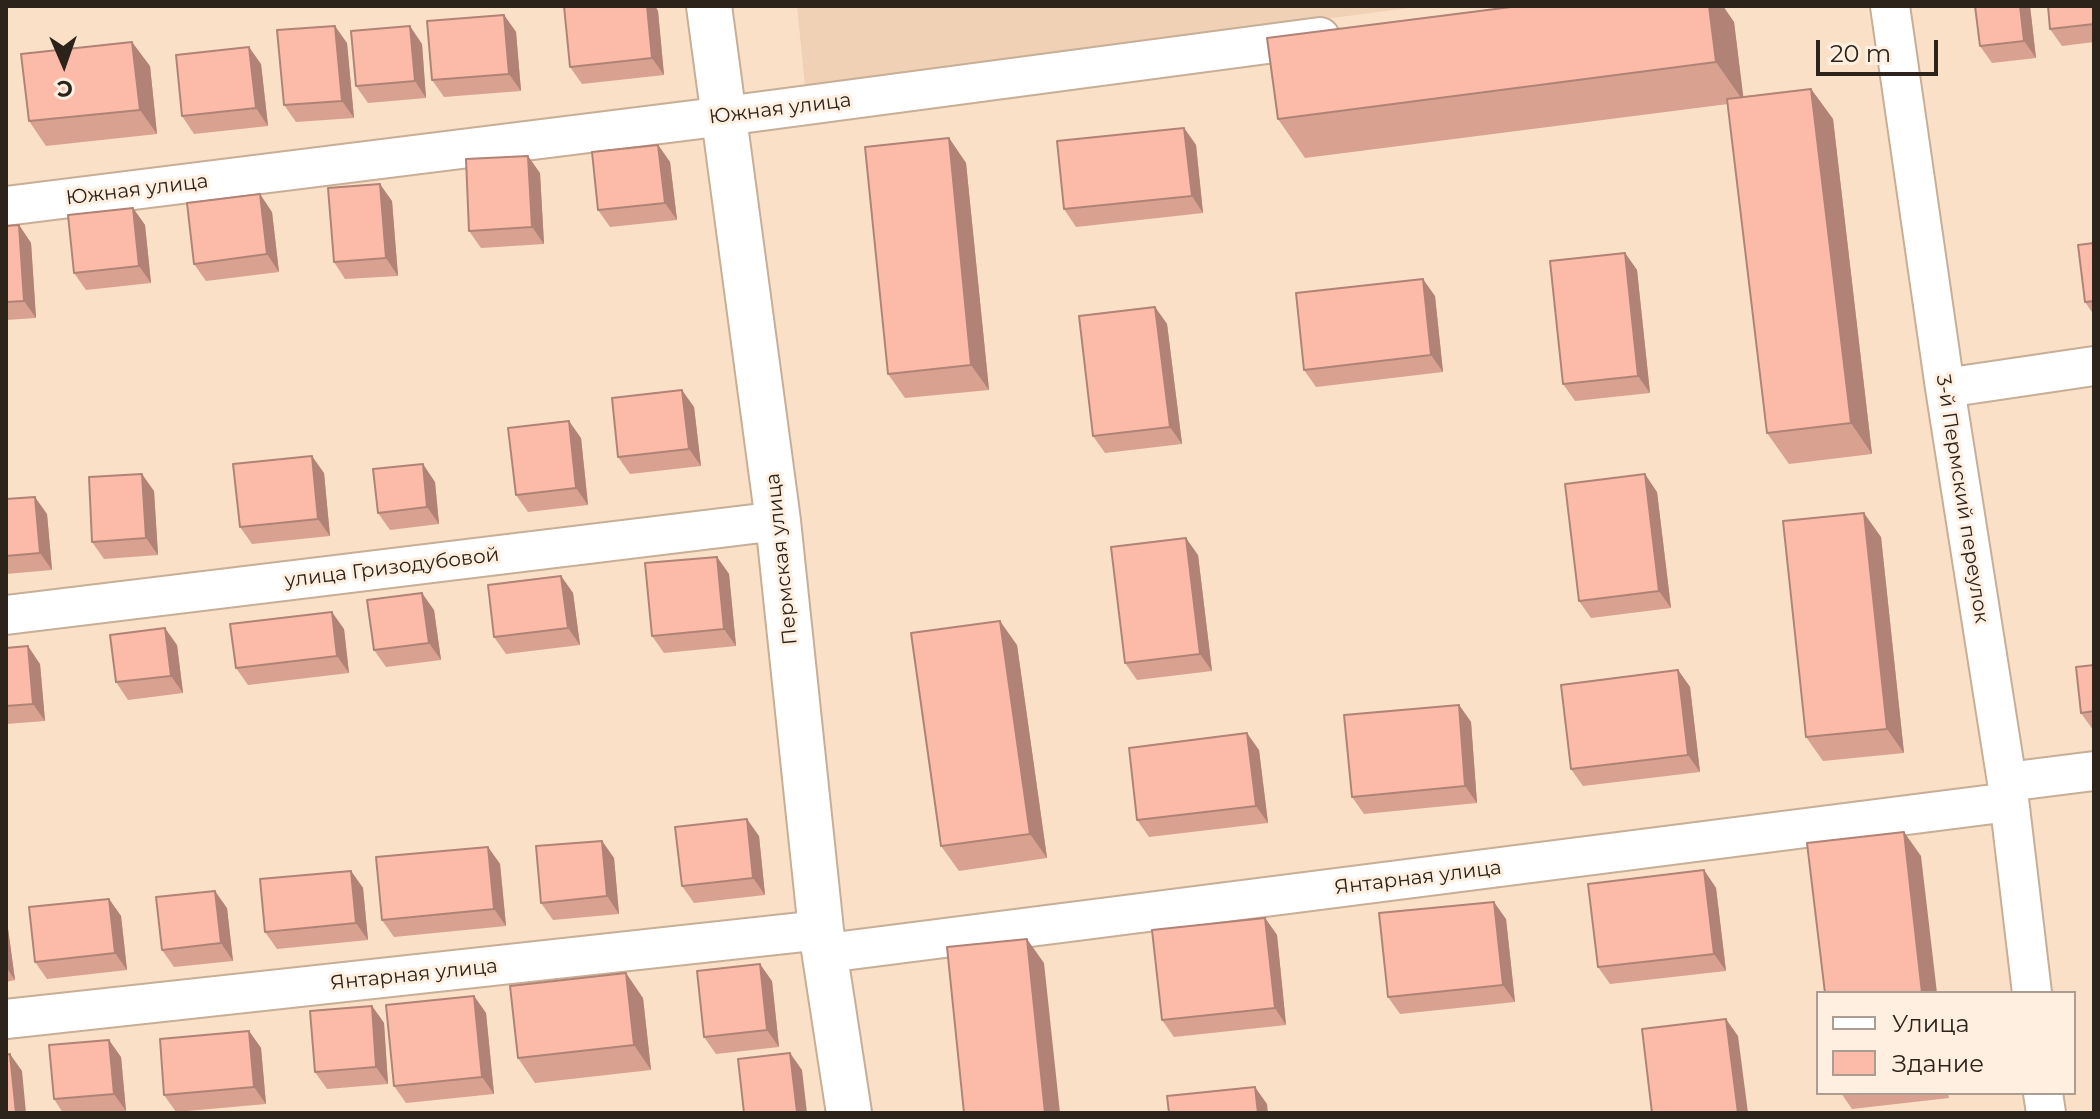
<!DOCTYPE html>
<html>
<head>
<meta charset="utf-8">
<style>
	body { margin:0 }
	#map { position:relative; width:2100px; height:1119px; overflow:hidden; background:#fae0c7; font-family:Montserrat,sans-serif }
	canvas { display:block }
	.frame { position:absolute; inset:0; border:8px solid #2c231a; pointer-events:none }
	.legend { position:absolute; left:1816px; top:991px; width:260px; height:104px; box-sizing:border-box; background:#ffefe0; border:2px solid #ab9d91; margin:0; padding:10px 14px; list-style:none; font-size:24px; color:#2c231a }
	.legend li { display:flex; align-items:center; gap:16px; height:40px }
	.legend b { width:40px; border:2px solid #ab9d91 }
	.north { position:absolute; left:24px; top:24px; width:80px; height:80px; -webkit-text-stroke:6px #ffefe0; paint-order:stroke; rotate:178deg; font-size:22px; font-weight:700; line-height:32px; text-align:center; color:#2c231a }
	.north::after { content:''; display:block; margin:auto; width:28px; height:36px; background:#2c231a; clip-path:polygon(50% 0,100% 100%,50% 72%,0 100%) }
	.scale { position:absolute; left:1816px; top:40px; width:122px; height:36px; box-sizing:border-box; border:4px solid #2c231a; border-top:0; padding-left:10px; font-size:24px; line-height:28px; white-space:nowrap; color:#2c231a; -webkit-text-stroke:6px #ffefe0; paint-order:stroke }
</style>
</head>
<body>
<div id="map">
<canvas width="2100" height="1119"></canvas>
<div class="frame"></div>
<ul class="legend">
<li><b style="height:10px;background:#fff"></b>Улица</li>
<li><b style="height:22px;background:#fbbba8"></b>Здание</li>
</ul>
<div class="north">С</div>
<div class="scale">20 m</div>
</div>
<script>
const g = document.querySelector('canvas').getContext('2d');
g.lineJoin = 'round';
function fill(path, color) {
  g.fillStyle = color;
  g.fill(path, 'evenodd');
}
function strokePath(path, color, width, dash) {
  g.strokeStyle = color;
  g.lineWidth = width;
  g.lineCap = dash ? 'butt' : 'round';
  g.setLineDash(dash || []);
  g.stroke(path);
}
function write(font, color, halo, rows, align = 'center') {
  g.font = font + ' Montserrat,sans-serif';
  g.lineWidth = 6;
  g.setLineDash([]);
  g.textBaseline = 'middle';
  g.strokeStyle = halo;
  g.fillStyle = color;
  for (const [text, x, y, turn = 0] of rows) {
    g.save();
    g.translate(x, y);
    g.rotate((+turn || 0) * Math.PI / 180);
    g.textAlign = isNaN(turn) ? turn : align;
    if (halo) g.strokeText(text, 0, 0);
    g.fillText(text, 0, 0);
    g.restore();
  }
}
const built = new Path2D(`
	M797,6H1424L805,87Z`);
const minor = new Path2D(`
	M1890,6L1945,388L2007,782L2032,993
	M6,206L725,116L1320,37
	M1945,388L2094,366
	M6,615L778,521
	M2007,782L2094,771
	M827,953L2009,802
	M6,1019L821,930
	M2043,1093L2046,1113`);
const tertiary = new Path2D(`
	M709,6L778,521L821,930L849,1113`);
const wall = new Path2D(`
	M564,6H655L658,11L664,75L582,84L570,67Z
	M1519,6H1723L1734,22L1743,97L1811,89L1833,119L1872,454L1789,464L1767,433L1728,104L1305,158L1278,119Z
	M2030,6L2036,58L1992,63L1980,46Z
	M2094,6V42L2062,46L2050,29Z
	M504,15L516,32L521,91L444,97L432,80Z
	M347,43L354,118L296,122L284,105Z
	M422,44L426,98L368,103L356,86Z
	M261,64L268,126L194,134L182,116Z
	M150,66L157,134L46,146L29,121Z
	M1184,128L1196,145L1203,213L1076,227L1064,209Z
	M949,138L966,163L989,390L905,398L888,374Z
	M658,145L670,162L677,220L610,227L598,210Z
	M540,173L544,244L481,248L469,231Z
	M392,201L398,276L345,279L334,262Z
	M133,208L145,225L151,283L86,290L74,273Z
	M272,212L279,272L206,281L194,264Z
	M19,225L31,243L36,318L6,320V226Z
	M2094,243V315L2085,302Z
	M1625,253L1637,270L1650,393L1575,401L1563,384Z
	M1435,296L1443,372L1316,387L1304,370Z
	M1155,307L1167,324L1182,444L1105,453L1093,436Z
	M694,407L701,466L630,474L618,457Z
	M581,438L588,505L528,512L516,495Z
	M324,473L330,536L252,544L240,527Z
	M435,482L439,524L390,530L378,513Z
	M154,491L158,555L104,559L92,542Z
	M1657,492L1671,608L1591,618L1579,601Z
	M6,499L47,514L52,570L6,574Z
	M1881,537L1904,753L1823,761L1806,737Z
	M1198,555L1212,671L1137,680L1125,663Z
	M717,557L729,574L736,646L664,653L652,636Z
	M561,576L573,593L580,645L506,654L494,637Z
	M434,610L441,660L386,667L374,650Z
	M344,629L349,673L248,685L236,668Z
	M177,645L183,693L128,700L116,682Z
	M1017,645L1047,858L959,871L941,846Z
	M6,648L40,664L45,721L6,724Z
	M2094,665V730H2093L2081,713Z
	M1678,670L1690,687L1700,772L1583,786L1571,769Z
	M1459,705L1471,722L1477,803L1364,814L1352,797Z
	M1259,750L1268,823L1149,837L1137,820Z
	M759,836L765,895L694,903L682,886Z
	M602,841L614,858L619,914L553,920L541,903Z
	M488,847L500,864L506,926L394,937L382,920Z
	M1704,870L1716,888L1726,971L1610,984L1598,967Z
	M351,871L363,888L368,940L277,949L265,932Z
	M109,899L121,916L127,970L47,979L35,962Z
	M227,908L233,961L174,967L162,950Z
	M6,914L15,980L6,982Z
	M1265,918L1277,935L1286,1025L1174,1037L1162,1020Z
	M1506,919L1515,1002L1400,1014L1388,997Z
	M772,981L779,1047L716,1054L704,1037Z
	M474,996L486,1013L494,1094L406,1103L394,1086Z
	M643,998L651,1070L535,1083L518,1058Z
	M372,1006L384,1023L388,1084L327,1089L315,1072Z
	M249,1031L261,1048L266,1104L176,1112L164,1095Z
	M121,1057L126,1111L100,1113H63L54,1099Z
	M1841,1093H1948L1949,1098L1852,1109Z`);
const shadedWall = new Path2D(`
	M647,6H655L658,11L664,75L652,58Z
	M1709,6H1723L1734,22L1744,102L1716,62Z
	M2020,6H2030L2036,58L2024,41Z
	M504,15L516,32L521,91L509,74Z
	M335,26L347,43L354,118L342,101Z
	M410,26L422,44L426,98L415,81Z
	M132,42L150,66L157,134L140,110Z
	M249,47L261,64L268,126L256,108Z
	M1811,89L1833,119L1872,454L1851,423Z
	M1184,128L1196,145L1203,213L1192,196Z
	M949,138L966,163L989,390L971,365Z
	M658,145L670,162L677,220L665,203Z
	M528,156L540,173L544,244L532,227Z
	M380,184L392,201L398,276L386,258Z
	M260,194L272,212L279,272L267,254Z
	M133,208L145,225L151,283L139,266Z
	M19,225L31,243L36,318L24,301Z
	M1625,253L1637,270L1650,393L1638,376Z
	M1423,279L1435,296L1443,372L1431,355Z
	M1155,307L1167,324L1182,444L1170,427Z
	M682,390L694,407L701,466L689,449Z
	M569,421L581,438L588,505L576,488Z
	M312,456L324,473L330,536L318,519Z
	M423,464L435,482L439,524L427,507Z
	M142,474L154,491L158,555L146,538Z
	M1645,474L1657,492L1671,608L1659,591Z
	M35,497L47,514L52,570L40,553Z
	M1864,513L1881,537L1904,753L1887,729Z
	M1186,538L1198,555L1212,671L1200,654Z
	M717,557L729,574L736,646L724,629Z
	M561,576L573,593L580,645L568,628Z
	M422,593L434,610L441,660L429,643Z
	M332,612L344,629L349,673L337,656Z
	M1000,621L1017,645L1047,858L1030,834Z
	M165,628L177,645L183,693L171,676Z
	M28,646L40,664L45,721L33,704Z
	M1678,670L1690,687L1700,772L1688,755Z
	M1459,705L1471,722L1477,803L1465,786Z
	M1247,733L1259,750L1268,823L1256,806Z
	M747,819L759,836L765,895L753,878Z
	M1904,832L1921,856L1937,993H1922Z
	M602,841L614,858L619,914L607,896Z
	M488,847L500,864L506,926L494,909Z
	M1704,870L1716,888L1726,971L1714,954Z
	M351,871L363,888L368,940L356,923Z
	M215,891L227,908L233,961L221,943Z
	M109,899L121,916L127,970L115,953Z
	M1494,902L1506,919L1515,1002L1503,985Z
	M6,914L15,980L6,967Z
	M1265,918L1277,935L1286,1025L1275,1008Z
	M1027,939L1044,963L1060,1113H1045Z
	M760,964L772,981L779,1047L767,1030Z
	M626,973L643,998L651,1070L634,1045Z
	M474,996L486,1013L494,1094L482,1077Z
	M372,1006L384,1023L388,1084L376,1067Z
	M1726,1019L1738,1036L1748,1113H1738Z
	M249,1031L261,1048L266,1104L254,1087Z
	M109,1040L121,1057L126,1111L114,1094Z
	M790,1053L802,1070L807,1113L797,1112Z
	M10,1054L22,1071L26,1113H16Z
	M1255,1087L1267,1104L1268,1113H1258Z`);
const building = new Path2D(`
	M564,6H647L652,58L570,67Z
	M1519,6H1709L1716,62L1278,119L1267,38Z
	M1975,6H2020L2024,41L1980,46Z
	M2048,6H2094V24L2050,29Z
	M504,15L509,74L432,80L427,21Z
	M335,26L342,101L284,105L277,30Z
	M410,26L415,81L356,86L351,31Z
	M132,42L140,110L29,121L21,54Z
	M249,47L256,108L182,116L176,55Z
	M1811,89L1851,423L1767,433L1727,99Z
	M1184,128L1192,196L1064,209L1057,141Z
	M949,138L971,365L888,374L865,147Z
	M658,145L665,203L598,210L592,152Z
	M528,156L532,227L469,231L466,159Z
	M380,184L386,258L334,262L328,188Z
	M260,194L267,254L194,264L187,203Z
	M133,208L139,266L74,273L68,215Z
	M19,225L24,301L6,302V226Z
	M2094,243V301L2085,302L2078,245Z
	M1625,253L1638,376L1563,384L1550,261Z
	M1423,279L1431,355L1304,370L1296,293Z
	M1155,307L1170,427L1093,436L1079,316Z
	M682,390L689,449L618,457L612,398Z
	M569,421L576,488L516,495L508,428Z
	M312,456L318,519L240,527L233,464Z
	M423,464L427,507L378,513L373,469Z
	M142,474L146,538L92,542L89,477Z
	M1645,474L1659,591L1579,601L1565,484Z
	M35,497L40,553L6,556V499Z
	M1864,513L1887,729L1806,737L1783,521Z
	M1186,538L1200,654L1125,663L1111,547Z
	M717,557L724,629L652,636L645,563Z
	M561,576L568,628L494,637L488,585Z
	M422,593L429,643L374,650L367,600Z
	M332,612L337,656L236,668L230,624Z
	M1000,621L1030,834L941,846L911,633Z
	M165,628L171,676L116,682L110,635Z
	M28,646L33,704L6,706V648Z
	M2094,665V711L2081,713L2076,667Z
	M1678,670L1688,755L1571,769L1561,685Z
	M1459,705L1465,786L1352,797L1344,715Z
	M1247,733L1256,806L1137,820L1129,748Z
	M747,819L753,878L682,886L675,827Z
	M1904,832L1922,993H1825L1807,843Z
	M602,841L607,896L541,903L536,846Z
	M488,847L494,909L382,920L376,857Z
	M1704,870L1714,954L1598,967L1588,884Z
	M351,871L356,923L265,932L260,879Z
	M215,891L221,943L162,950L156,897Z
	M109,899L115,953L35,962L29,907Z
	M1494,902L1503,985L1388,997L1379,913Z
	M1265,918L1275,1008L1162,1020L1152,930Z
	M1027,939L1045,1113H964L947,947Z
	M760,964L767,1030L704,1037L697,971Z
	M626,973L634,1045L518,1058L510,986Z
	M474,996L482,1077L394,1086L386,1005Z
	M372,1006L376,1067L315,1072L310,1011Z
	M1726,1019L1738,1113H1652L1642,1029Z
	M249,1031L254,1087L164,1095L160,1039Z
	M109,1040L114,1094L54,1099L49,1045Z
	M790,1053L797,1112L744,1113L738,1059Z
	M10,1054L16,1113H6V1055Z
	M1255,1087L1258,1113H1169L1167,1096Z`);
const streetNames = [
	["Южная улица",780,109,-7],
	["Южная улица",137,190,-7],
	["3-й Пермский переулок",1962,499,81],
	["Пермская улица",782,559,-96],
	["улица Гризодубовой",392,568,-7],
	["Янтарная улица",1418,878,-7],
	["Янтарная улица",414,975,-6]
];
fill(built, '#f1d1b5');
strokePath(minor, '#c7ae96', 42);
strokePath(tertiary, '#c7ae96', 48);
strokePath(minor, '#fff', 38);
strokePath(tertiary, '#fff', 44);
fill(wall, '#d8a190');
fill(shadedWall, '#b08376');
fill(building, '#fbbba8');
strokePath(building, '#b08376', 2);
write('20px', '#2c231a', '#ffefe0', streetNames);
</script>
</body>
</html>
